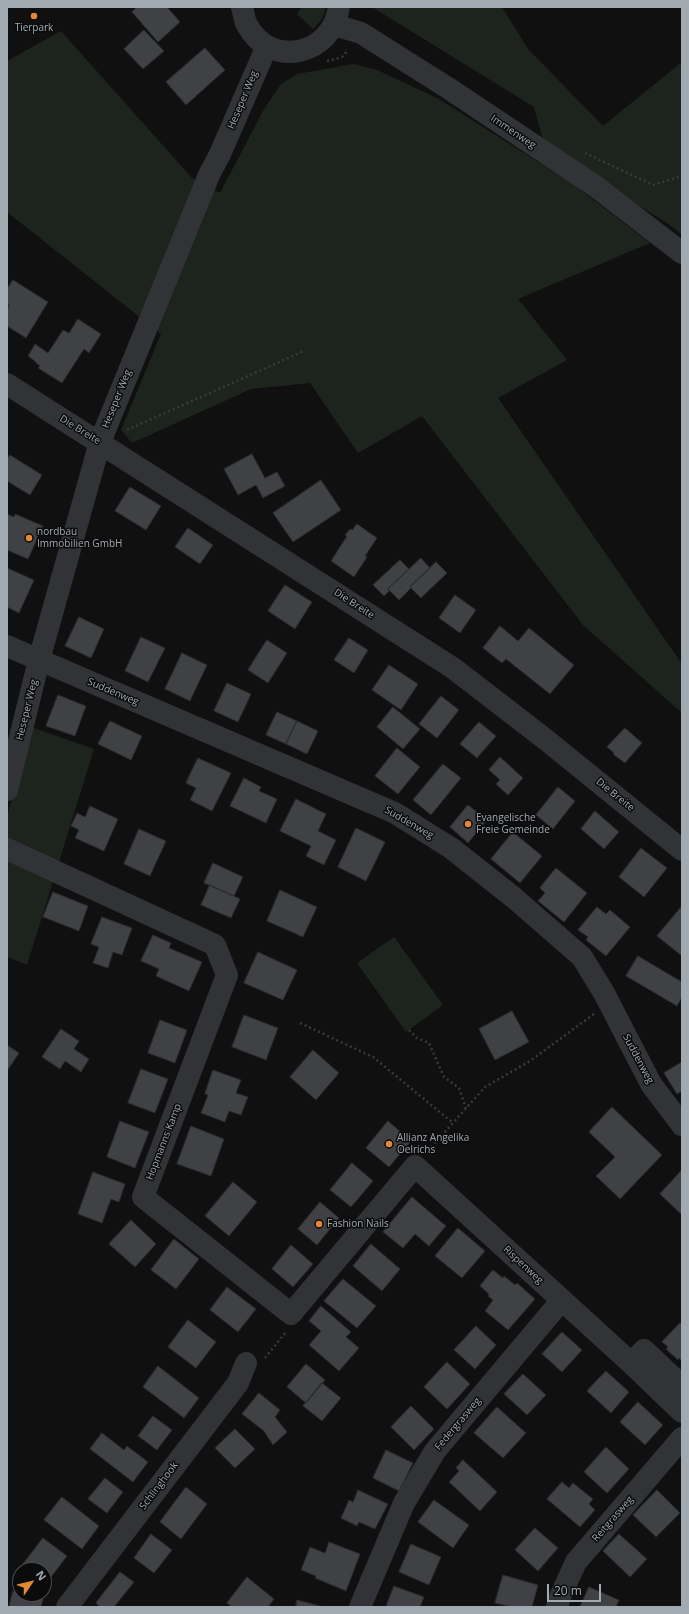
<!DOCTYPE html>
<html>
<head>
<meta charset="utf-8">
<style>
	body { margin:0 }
	#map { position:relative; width:689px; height:1614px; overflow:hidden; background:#101011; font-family:"Open Sans",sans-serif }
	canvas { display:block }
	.frame { position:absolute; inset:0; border:8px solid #a2aab1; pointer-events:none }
	.north { position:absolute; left:12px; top:1562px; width:40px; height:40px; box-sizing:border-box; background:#0b0b0c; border:1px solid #474b4e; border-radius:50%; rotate:55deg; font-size:11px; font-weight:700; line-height:16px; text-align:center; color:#a2aab1 }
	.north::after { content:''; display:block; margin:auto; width:14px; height:18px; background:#e48835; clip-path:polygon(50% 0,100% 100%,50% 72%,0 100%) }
	.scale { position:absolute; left:547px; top:1584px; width:54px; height:18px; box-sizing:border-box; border:2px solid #a2aab1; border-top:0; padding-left:5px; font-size:12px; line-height:14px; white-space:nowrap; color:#a2aab1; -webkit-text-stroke:3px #0b0b0c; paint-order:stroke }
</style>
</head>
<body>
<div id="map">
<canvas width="689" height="1614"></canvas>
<div class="frame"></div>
<div class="north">N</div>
<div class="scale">20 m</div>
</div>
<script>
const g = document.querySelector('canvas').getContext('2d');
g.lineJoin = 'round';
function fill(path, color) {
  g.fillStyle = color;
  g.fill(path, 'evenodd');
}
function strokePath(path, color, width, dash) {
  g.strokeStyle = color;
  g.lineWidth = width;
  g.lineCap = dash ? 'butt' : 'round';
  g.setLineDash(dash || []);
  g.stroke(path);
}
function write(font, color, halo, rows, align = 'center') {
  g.font = font + ' "Open Sans",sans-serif';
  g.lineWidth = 3;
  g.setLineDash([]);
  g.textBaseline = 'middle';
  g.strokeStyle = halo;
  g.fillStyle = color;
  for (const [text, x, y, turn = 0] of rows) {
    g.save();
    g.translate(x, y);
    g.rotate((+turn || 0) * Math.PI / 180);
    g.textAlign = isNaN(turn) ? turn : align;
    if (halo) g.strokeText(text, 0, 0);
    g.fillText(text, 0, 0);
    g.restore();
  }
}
const green = new Path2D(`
	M302,7H326L322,19L313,29L297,14Z
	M372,7H502L528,49L603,126L682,62V235L670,225L545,147L534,107Z
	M61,31L192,178L220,193L264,109L281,84L297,74L353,64L377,70L439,99L574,185L650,243L518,299L567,360L498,398L682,664V713L583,625L422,416L358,453L310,383L251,389L132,443L121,430L161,334L7,212V61Z
	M31,727L94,749L27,965L7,957V817Z
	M394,937L443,1005L406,1032L357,963Z`);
const building = new Path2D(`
	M137,7H167L180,22L158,42L132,12Z
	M144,30L164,51L143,69L124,49Z
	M205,48L225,70L186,105L166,82Z
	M13,280L48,302L26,338L7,326V309L9,305L7,304V289Z
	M78,319L101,334L89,353L84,349L62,383L38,368L40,366L36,363V362L28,356L35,344L48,353L63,330L69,333Z
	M252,454L265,478L277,472L285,486L263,498L256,485L238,495L224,469Z
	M10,455L42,475L30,495L7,481V459Z
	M321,480L341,510L293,542L273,513Z
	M130,487L161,506L146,530L115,511Z
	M7,514L14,517L15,514L43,526L28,559L7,550Z
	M357,524L377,538L365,556L367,557L354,577L331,561L347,536L345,535L350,529L352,530Z
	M188,528L213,545L200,564L175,547Z
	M421,558L430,568L410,587L411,588L399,600L388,589Z
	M400,560L409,569L388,589L389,591L384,596L373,585Z
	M436,562L447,573L421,598L410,587Z
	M7,568L34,580L19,613L7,607Z
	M285,585L312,602L295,629L268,611Z
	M455,595L476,610L460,633L439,618Z
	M79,617L104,629L91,658L65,646Z
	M500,626L518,641L529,628L574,665L550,694L506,659L502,663L483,648Z
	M141,637L165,648L148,682L125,671Z
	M349,638L368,650L354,673L334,660Z
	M267,640L287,653L268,683L248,670Z
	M182,653L207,665L190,701L165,689Z
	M389,665L418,684L401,710L372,690Z
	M227,683L251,694L238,722L214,711Z
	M58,695L86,706L75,736L46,726Z
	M441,696L459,710L437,738L419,724Z
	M393,707L420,729L403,749L377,727Z
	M277,712L297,721L286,744L266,735Z
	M110,721L142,736L131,760L98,744Z
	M297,721L318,731L307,754L286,744Z
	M479,722L496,736L477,758L460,744Z
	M625,728L642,743L625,763L614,755L613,752L607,747Z
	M397,748L420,767L398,794L375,776Z
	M500,757L523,778L508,795L496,784L500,780L489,770Z
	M198,758L231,773L212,811L190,800L196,788L186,783Z
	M443,764L461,778L431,815L413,800Z
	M244,778L261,787L259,791L277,799L266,823L230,806Z
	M558,787L575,801L553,829L536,815Z
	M296,799L326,814L318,831L336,840L324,865L306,856L311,846L280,831Z
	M468,805L487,820L468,843L450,827Z
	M90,806L118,819L104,851L75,838L79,830L71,826L77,813L85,817Z
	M595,811L619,832L604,849L581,829Z
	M356,828L385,842L366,881L338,867Z
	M139,829L166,841L150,876L124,864Z
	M513,832L542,856L520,883L491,859Z
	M641,848L667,868L644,897L619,877Z
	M213,863L243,877L234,896L204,883Z
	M556,868L587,893L564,922L538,901L545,893L540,888Z
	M210,885L240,899L231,918L201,905Z
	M280,890L317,907L303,937L267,921Z
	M53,892L88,906L79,931L43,917Z
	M682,906V956L657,936Z
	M597,907L606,914L610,910L630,927L606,956L586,940L588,937L578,930Z
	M102,917L132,928L122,955L113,952L108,968L93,963L99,947L91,944Z
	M153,935L171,943L169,948L202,962L189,991L156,976L159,969L141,961Z
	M258,952L297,970L283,1000L244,983Z
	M638,956L682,982V997L677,1006L626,976Z
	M512,1011L529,1042L495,1060L479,1029Z
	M244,1015L278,1028L266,1060L232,1047Z
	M160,1020L187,1030L175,1063L148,1053Z
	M61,1029L79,1041L74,1049L89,1059L81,1072L65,1061L60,1069L42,1057Z
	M7,1045L19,1053L7,1071Z
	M313,1050L339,1073L316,1100L290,1077Z
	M682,1062V1091L677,1094L664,1073Z
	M141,1069L168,1079L155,1113L128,1103Z
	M213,1070L241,1080L236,1093L248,1097L241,1115L229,1111L225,1122L201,1113L208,1095L205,1094Z
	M612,1107L662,1155L620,1199L596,1176L615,1157L589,1132Z
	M120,1121L149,1132L135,1168L107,1157Z
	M388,1121L411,1141L389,1167L366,1148Z
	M191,1126L224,1139L211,1176L177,1164Z
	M352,1163L373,1181L351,1207L330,1190Z
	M681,1171L682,1173V1215L660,1194Z
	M93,1172L125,1184L119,1202L111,1199L102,1223L78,1214Z
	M233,1182L257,1202L229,1236L205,1216Z
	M412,1197L446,1226L429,1246L415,1234L403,1248L383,1232Z
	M320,1202L339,1218L317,1245L298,1229Z
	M131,1220L156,1244L135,1267L109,1244Z
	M458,1228L485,1251L462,1278L435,1256Z
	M174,1239L199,1259L176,1289L151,1270Z
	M371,1244L400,1269L382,1291L353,1266Z
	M291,1245L313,1264L293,1287L272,1269Z
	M493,1270L503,1278L504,1276L515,1285L517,1283L535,1299L508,1330L485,1311L493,1300L488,1296L489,1294L480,1286Z
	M343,1279L376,1306L357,1328L324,1301Z
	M227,1287L256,1309L238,1332L210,1310Z
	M321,1306L351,1332L346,1337L359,1348L339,1371L309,1345L321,1331L309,1321Z
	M188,1320L216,1342L196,1368L168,1347Z
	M680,1323L682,1325V1361L679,1358L678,1360L666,1349L668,1347L662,1342Z
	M476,1326L496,1345L475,1369L454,1350Z
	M562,1332L582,1350L562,1372L542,1354Z
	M447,1362L470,1384L447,1409L424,1387Z
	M306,1364L325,1380L306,1403L287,1387Z
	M158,1366L199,1398L184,1418L143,1387Z
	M606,1371L629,1392L611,1413L587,1391Z
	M523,1374L546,1395L527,1415L504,1394Z
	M322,1383L341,1398L322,1421L303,1406Z
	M259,1393L280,1410L275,1417L287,1432L273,1445L264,1431L242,1414Z
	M638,1402L663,1425L645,1445L620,1422Z
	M411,1406L434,1429L414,1450L391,1427Z
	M497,1407L526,1433L503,1458L474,1433Z
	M153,1416L172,1430L157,1450L138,1436Z
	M235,1429L255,1449L235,1468L215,1448Z
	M102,1433L124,1450L127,1446L148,1462L133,1482L90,1449Z
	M606,1447L629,1469L607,1493L584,1472Z
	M386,1450L413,1463L399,1491L373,1478Z
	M463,1460L497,1492L480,1511L449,1482L459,1471L456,1468Z
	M105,1478L123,1492L107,1513L88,1499Z
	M562,1482L569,1488L573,1483L593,1499L589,1504L595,1510L580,1527L547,1499Z
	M186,1487L207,1504L181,1539L160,1522Z
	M358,1490L388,1504L375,1529L359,1522L357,1526L341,1518L349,1500L353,1502Z
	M657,1490L680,1513L656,1537L633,1515Z
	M62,1497L99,1526L82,1549L44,1520Z
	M434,1500L469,1525L453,1548L418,1522Z
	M535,1528L558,1548L538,1571L515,1550Z
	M151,1534L172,1550L154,1573L134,1558Z
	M619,1534L647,1559L630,1577L603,1551Z
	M43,1538L67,1556L45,1585L44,1570H25L21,1567Z
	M329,1542L360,1554L346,1591L315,1578L316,1576L301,1570L310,1547L325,1553Z
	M411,1544L441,1557L429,1585L399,1572Z
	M120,1572L134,1582L114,1607H100L96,1603Z
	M503,1575L538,1585L532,1607H511L495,1603Z
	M247,1577L274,1599L268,1607H232L227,1603Z
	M394,1586L424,1597L420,1607H386Z
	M589,1587L619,1600L616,1607H580Z
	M13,1591L20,1593V1594L43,1599L41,1607H9Z
	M297,1600L324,1607H296Z`);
const path = new Path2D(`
	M327,61L342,57L348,50
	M585,153L653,185L682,176
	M127,430L304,351
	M300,1023L373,1057L453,1123
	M409,1030L417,1038L429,1043L444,1077L459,1088L466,1108
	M428,1151L485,1087L530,1061L594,1014
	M265,1358L286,1332`);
const minor = new Path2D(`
	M242,7C244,13 244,20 247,25C271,69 332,56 339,7
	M334,25L361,33L448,88L595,186L682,253
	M7,384L453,668L545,739L682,850
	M7,646L395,813L451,848L513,897L582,957L604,993L651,1084L682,1125
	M7,790L39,660L100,442L209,175L220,154L267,46
	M7,849L215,945L227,975L143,1197L291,1314L415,1166L631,1363L682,1412
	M631,1363L644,1350L682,1386
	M67,1607L238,1383L246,1363
	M360,1607L404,1503L435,1451L561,1301
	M557,1607L560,1597L576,1562L682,1438`);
const markers = [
	[34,16,4,"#e48835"],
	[29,538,4,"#e48835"],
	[468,824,4,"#e48835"],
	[389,1144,4,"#e48835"],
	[319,1224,4,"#e48835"]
];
const poiNames = [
	["Tierpark",34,28,"center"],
	["nordbau",37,532],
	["Immobilien GmbH",37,544],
	["Evangelische",476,818],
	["Freie Gemeinde",476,830],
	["Allianz Angelika",397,1138],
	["Oelrichs",397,1150],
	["Fashion Nails",327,1224]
];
const streetNames = [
	["Heseper Weg",243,100,-67],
	["Immenweg",513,132,34],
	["Heseper Weg",117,399,-68],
	["Die Breite",80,430,32],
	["Die Breite",354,604,33],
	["Suddenweg",113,692,23],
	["Heseper Weg",27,710,-76],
	["Die Breite",615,795,39],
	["Suddenweg",409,823,30],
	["Suddenweg",638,1059,62],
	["Hopmanns Kamp",164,1142,-69],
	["Rispenweg",523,1265,43],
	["Federgrasweg",458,1424,-50],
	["Schlinghook",159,1486,-53],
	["Reitgrasweg",613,1519,-49]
];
fill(green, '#1d241d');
fill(building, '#3f4144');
strokePath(building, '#2a2b2d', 1);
strokePath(path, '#373a3d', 2.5, [2, 3]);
strokePath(minor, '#313336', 22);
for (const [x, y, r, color] of markers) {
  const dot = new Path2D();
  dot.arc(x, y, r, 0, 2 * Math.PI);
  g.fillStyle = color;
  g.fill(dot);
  strokePath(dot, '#0b0b0c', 1.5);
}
write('10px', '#a2aab1', '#0b0b0c', poiNames, 'left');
write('10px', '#a2aab1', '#0b0b0c', streetNames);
</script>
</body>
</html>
